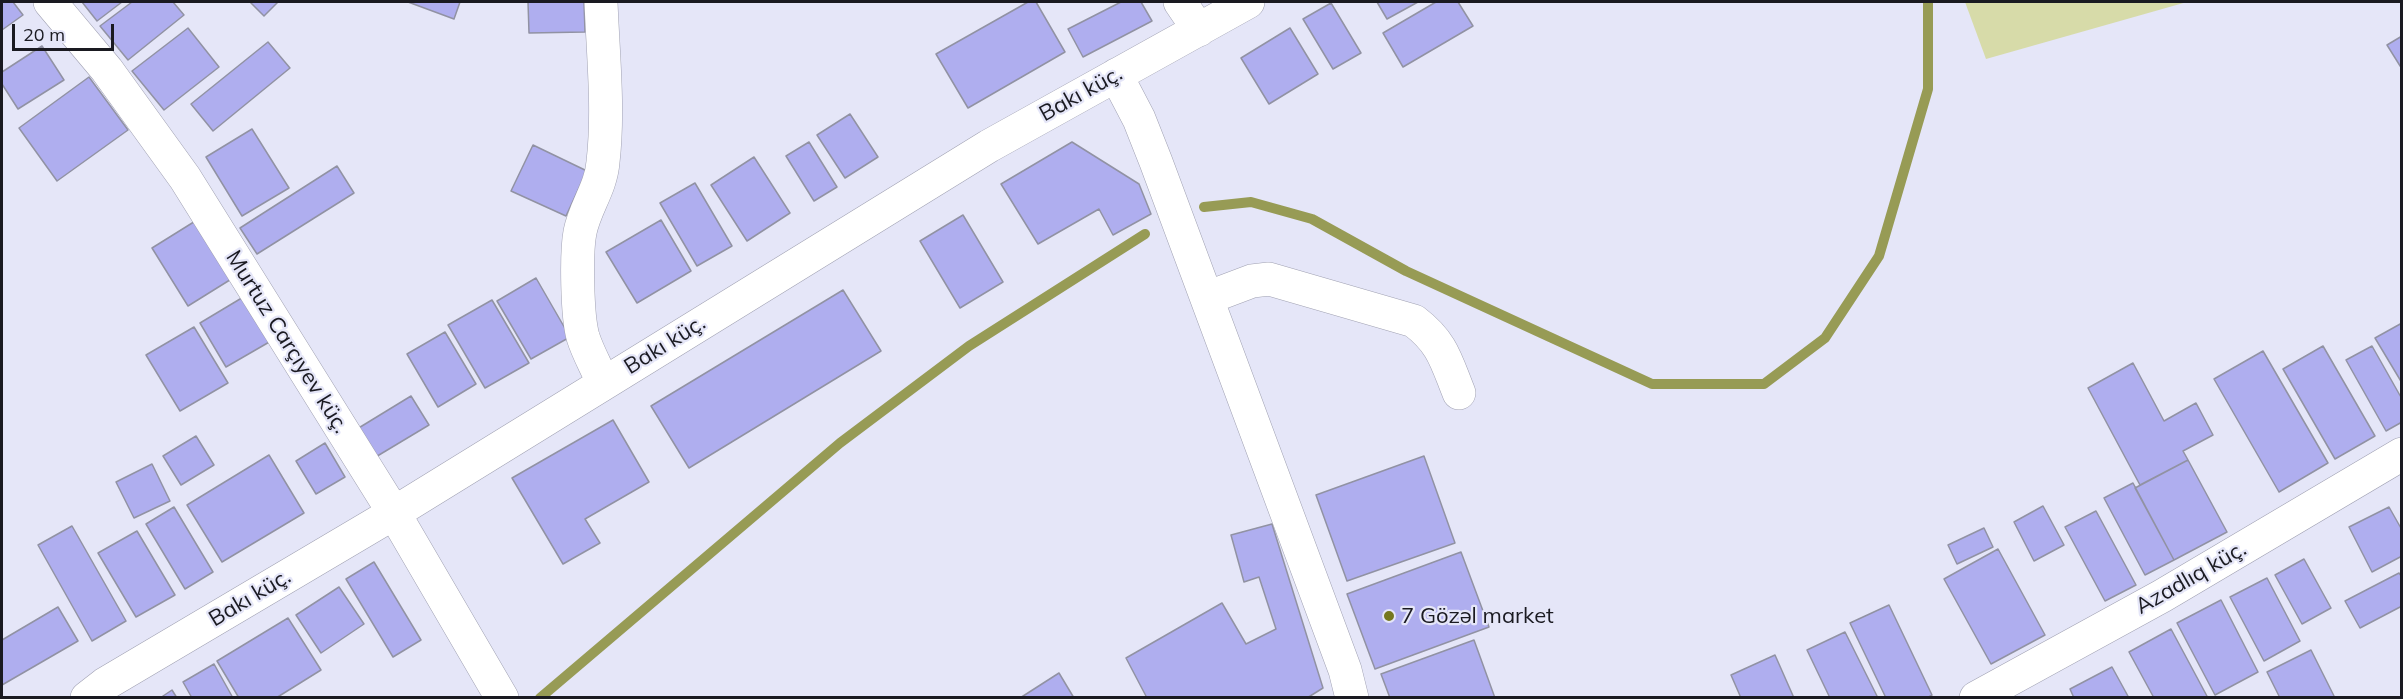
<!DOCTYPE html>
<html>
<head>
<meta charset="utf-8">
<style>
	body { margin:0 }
	#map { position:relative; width:2403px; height:699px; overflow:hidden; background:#e5e6f8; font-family:Mulish,sans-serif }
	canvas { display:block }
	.frame { position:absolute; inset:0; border:3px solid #1a1a21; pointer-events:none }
	.scale { position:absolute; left:12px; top:24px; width:102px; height:27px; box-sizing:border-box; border:3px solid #1a1a21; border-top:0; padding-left:8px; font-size:18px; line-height:21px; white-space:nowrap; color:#1a1a21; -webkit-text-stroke:4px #e5e6f8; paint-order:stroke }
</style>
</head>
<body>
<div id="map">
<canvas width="2403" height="699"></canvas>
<div class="frame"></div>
<div class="scale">20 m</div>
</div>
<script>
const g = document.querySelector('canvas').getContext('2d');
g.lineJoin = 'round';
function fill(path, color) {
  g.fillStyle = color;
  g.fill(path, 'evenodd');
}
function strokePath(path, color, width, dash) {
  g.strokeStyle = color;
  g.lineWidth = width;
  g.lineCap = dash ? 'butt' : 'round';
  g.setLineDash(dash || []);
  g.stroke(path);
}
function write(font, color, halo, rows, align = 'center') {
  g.font = font + ' Mulish,sans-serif';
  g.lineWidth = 4.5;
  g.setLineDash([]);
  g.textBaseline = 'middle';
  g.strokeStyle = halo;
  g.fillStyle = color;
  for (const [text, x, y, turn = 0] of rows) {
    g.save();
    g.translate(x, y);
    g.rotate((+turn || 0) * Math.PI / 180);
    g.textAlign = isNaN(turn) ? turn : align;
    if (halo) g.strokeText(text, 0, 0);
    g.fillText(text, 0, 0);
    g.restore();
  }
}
const green = new Path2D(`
	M1965,2H2187L1986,59Z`);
const stream = new Path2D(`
	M1204,207L1251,202L1312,219L1406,271L1652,384H1764L1825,338L1879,256L1928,89V2
	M540,698L840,443L969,346L1145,234`);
const building = new Path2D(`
	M2,2H13L23,15L2,30Z
	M82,2H122L97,21Z
	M132,2H173L184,15L128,60L100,26Z
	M250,2H278L264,16Z
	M408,2H460L454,19Z
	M528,2H584L585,32L529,33Z
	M1028,2H1036L1065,52L968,108L936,54Z
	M1121,2H1141L1152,21L1083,57L1068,29Z
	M1377,2H1418L1387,19Z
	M1436,2H1458L1473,26L1403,67L1383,33Z
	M1331,3L1361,53L1333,69L1303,19Z
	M188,28L219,67L164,110L132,71Z
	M1290,28L1318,74L1269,104L1241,58Z
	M2402,36V69L2387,45Z
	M268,42L290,68L213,131L191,104Z
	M42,46L64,80L18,109L2,84V72Z
	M89,77L128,130L57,181L19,128Z
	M850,114L878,157L845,178L817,135Z
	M252,129L289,188L242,216L206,157Z
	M809,142L837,187L814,201L786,156Z
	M1072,142L1139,184L1151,214L1113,235L1099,209L1038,244L1001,184Z
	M533,145L587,171L566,216L511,191Z
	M754,157L790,213L747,241L711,185Z
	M337,166L354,193L257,254L240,228Z
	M695,183L732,246L697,266L660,203Z
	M963,215L1003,282L960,308L920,241Z
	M197,220L233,278L188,306L152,248Z
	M661,220L691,271L637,303L606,252Z
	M536,278L570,337L531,359L497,301Z
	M843,290L881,351L689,468L651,406Z
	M245,296L271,341L226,367L200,323Z
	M492,300L529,363L485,388L448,325Z
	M2402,323V383L2375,338Z
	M194,327L228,383L180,411L146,355Z
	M445,332L476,384L438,407L407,354Z
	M2323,346L2375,436L2335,459L2283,369Z
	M2372,346L2402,399V422L2386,431L2346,360Z
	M2263,351L2328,463L2279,492L2214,379Z
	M2133,363L2164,421L2196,403L2213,435L2183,451L2188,460L2140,485L2088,388Z
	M411,396L429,425L374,458L357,429Z
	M613,420L649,482L585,519L600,543L563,564L512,478Z
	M196,436L214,465L181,485L163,456Z
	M325,443L345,477L316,494L296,461Z
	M269,455L304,513L222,562L187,505Z
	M1424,456L1455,543L1347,581L1316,495Z
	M2188,460L2227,532L2174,560L2135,488Z
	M152,464L170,501L134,518L116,482Z
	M2133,483L2174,560L2145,575L2104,498Z
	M2043,506L2064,545L2034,561L2014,522Z
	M174,507L213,572L185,589L146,524Z
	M2389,507L2402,530V556L2372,572L2349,527Z
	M2096,511L2136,585L2105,601L2065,527Z
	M1272,524L1323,688L1307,698H1147L1126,658L1222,603L1246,644L1276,629L1259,577L1244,582L1231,535Z
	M72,526L126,621L92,641L38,545Z
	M1984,528L1993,547L1957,564L1948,545Z
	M137,531L175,595L136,617L98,553Z
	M1998,549L2045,635L1991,664L1944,579Z
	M1461,552L1489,627L1375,669L1347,594Z
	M2304,559L2331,608L2302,624L2275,575Z
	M374,562L421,640L393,657L346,579Z
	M2399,573L2402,577V606L2360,628L2345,601Z
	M2267,578L2300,641L2264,661L2230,597Z
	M339,587L364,624L321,653L296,615Z
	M2221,600L2258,672L2215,695L2177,623Z
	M1889,605L1932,695L1927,698H1886L1850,623Z
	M58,607L78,641L2,685V640Z
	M288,618L321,670L276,698H239L217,661Z
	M2171,629L2208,698H2154L2129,652Z
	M1845,632L1878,698H1830L1807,650Z
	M1474,640L1495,698H1390L1381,674Z
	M2311,650L2335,698H2280L2267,672Z
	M1775,655L1794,698H1741L1731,675Z
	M214,664L233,698H192L183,682Z
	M2112,667L2129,698H2074L2070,689Z
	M1059,673L1074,698H1020Z
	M172,690L177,698H160Z`);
const minor = new Path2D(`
	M50,2L107,70L185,178L394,513L502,698
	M601,2C603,54 609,110 603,162C601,188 585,207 580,232C576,253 577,316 583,337C588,353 597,368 603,383
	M1180,2L1199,30
	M1116,75L1139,119L1156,162L1345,670L1352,698
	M1207,298L1252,281L1269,279L1414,321C1443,343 1446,361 1459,393
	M87,698L105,684L394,513L989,146L1248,2
	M1976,698L2162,596L2402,454`);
const markers = [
	[1389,616,6,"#75771f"]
];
const streetNames = [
	["Bakı küç.",1081,94,-29],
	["Murtuz Carçıyev küç.",287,342,58],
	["Bakı küç.",665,345,-32],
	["Azadlıq küç.",2191,578,-30],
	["Bakı küç.",250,598,-31]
];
const poiNames = [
	["7 Gözəl market",1401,616]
];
fill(green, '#d7dba9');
strokePath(stream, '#979b55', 10);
fill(building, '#afaeef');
strokePath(building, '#9192a3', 1.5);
strokePath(minor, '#a0a1b2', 34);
strokePath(minor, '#fff', 33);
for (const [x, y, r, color] of markers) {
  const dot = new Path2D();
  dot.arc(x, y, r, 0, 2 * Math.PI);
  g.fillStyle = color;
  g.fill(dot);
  strokePath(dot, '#e5e6f8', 2);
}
write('22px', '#1a1a21', '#e5e6f8', streetNames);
write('22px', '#1a1a21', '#e5e6f8', poiNames, 'left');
</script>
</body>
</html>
